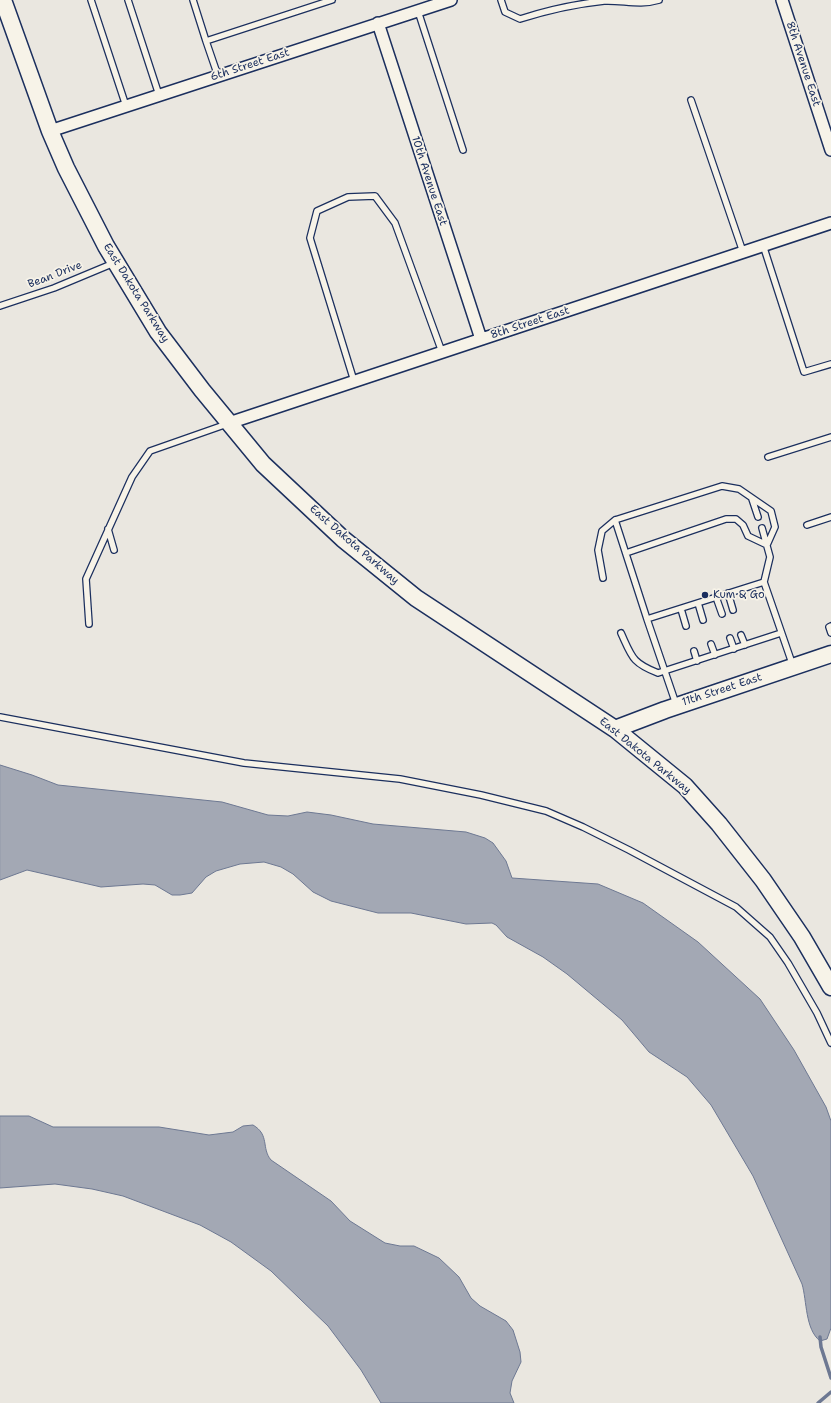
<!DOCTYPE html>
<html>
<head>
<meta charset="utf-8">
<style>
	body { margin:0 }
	canvas { display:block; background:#eae7e0 }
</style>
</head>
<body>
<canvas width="831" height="1403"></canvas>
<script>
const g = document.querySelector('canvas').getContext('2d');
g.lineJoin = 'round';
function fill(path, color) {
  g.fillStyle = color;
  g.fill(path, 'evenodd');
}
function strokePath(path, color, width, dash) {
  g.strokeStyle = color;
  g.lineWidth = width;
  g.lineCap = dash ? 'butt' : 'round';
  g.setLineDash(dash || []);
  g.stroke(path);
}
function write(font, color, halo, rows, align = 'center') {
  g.font = font + ' "Shantell Sans",sans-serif';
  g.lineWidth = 3.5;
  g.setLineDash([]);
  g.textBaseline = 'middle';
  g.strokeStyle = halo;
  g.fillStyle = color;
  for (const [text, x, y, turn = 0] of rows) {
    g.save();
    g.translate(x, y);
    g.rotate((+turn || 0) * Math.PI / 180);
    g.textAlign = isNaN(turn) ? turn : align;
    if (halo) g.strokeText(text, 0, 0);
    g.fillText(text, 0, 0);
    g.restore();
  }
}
const water = new Path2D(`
	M0,765L32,775L58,785L222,802L268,815L288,816L307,812L331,815L373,824L466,832L485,838L493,843L506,861L512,878L598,884L643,903L698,942L760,999L794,1050L826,1107L831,1121V1328L827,1339L820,1341C805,1329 807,1301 802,1284L753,1176L711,1105L687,1077L649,1052L622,1020L567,974L543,957L507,937L496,925L492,923L466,924L411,913H378L331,901L313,892L293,874L281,867L264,862L240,864L216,871L206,877L192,893L180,895H172L155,885L143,884L101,887L27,870L0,880Z
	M0,1116H29L53,1127H159L209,1135L233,1132L243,1126L253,1125C270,1135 261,1148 271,1160L331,1201L350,1221L385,1243L400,1246H414L439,1258L459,1277L471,1298L480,1306L506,1321L513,1330L520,1352L521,1362L512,1381L510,1393L514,1403H381L361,1370L328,1326L271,1271L231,1242L200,1225L123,1196L92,1189L55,1184L0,1188Z`);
const stream = new Path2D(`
	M820,1337L821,1347L831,1378
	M818,1403L831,1392`);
const lane = new Path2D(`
	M91,0L126,106
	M128,0L159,95
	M193,0L206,41L332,0
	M501,0L505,12L520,19C548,10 575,4 604,1C623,0 639,6 659,0
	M418,11L463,150
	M206,41L218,76
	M691,100L743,252
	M763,245L804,372L831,364
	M0,306L54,288L114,263
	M354,381L310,238L317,211L348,197L375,196L395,223L442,352
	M768,457L831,437
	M752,499L758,517
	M807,525L831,517
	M762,528L770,557L764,582
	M108,529L114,550
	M626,553L726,519H736L743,525L748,536L767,545L775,527L771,511L739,489L722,486L615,520L647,619
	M603,578L598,550L602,531L615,520
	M728,593L733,610
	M716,597L722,614
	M698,603L703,620
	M681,609L686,626
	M89,624L86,579L132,477L150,451L227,424
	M831,626L829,627L831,633
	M621,633C632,657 632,663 658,673L781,633
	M741,635L745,645
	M730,638L734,649
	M711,644L715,655
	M694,651L697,661
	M676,704L647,619L764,582L793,666
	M0,717L244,763L400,779L481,795L546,811L583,827L629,850L736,907L770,937L788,963L817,1013L831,1043`);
const street = new Path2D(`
	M782,0L831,150
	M378,23L481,339
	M50,131L451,0
	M229,423L831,223`);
const secondary = new Path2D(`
	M3,0L50,131L66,168L106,246L158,332L202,390L263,464L343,539L416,598L615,729L685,786L719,824L763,880L802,937L831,987
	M615,729L665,710L831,654`);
const markers = [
	[705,595,4,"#1b2f5e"]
];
const streetNames = [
	["8th Avenue East",803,64,72],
	["6th Street East",250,65,-18],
	["10th Avenue East",429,181,72],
	["Bean Drive",55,275,-21],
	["East Dakota Parkway",136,293,58],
	["8th Street East",530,323,-18],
	["East Dakota Parkway",354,545,41],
	["11th Street East",722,690,-18],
	["East Dakota Parkway",645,756,39]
];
const poiNames = [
	["Kum & Go",713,595]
];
fill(water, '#a3a8b4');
strokePath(water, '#6d7892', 1);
strokePath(stream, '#6d7892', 3.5);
strokePath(lane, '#1b2f5e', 8);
strokePath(street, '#1b2f5e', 14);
strokePath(secondary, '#1b2f5e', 19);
strokePath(lane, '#f7f3e8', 5.5);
strokePath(street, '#f7f3e8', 11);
strokePath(secondary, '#f7f3e8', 16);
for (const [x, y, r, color] of markers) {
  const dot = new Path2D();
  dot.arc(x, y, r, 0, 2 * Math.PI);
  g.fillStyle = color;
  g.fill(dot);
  strokePath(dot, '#f7f3e8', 1.5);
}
write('11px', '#1b2f5e', '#f7f3e8', streetNames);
write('11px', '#1b2f5e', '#f7f3e8', poiNames, 'left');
</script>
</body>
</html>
